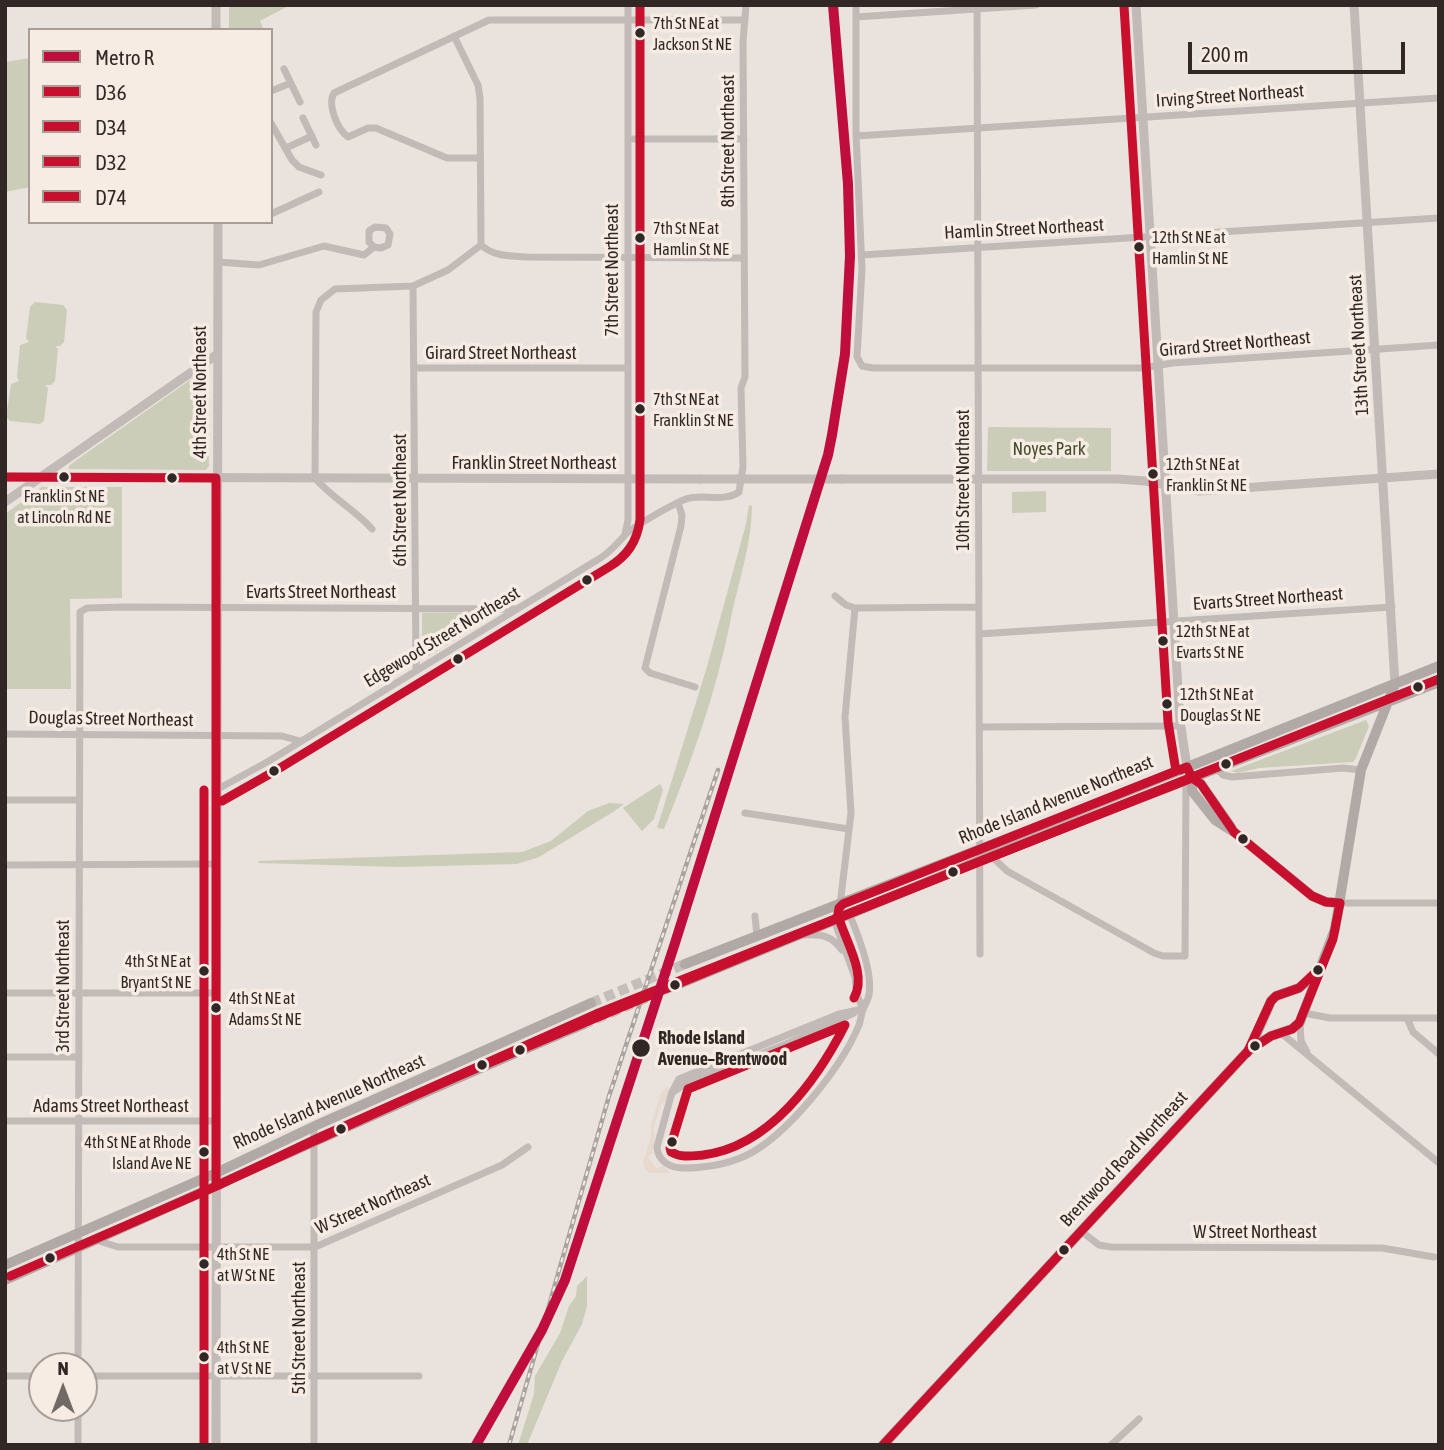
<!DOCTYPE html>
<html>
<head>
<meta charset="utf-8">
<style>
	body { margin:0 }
	#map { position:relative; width:1444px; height:1450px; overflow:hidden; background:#e9e2dd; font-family:"Asap Condensed",sans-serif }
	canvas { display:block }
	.frame { position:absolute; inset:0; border:7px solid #312826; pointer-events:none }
	.legend { position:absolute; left:28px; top:28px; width:245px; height:196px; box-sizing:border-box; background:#f6ece3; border:2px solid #a79e97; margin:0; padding:9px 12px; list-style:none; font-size:21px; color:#312826 }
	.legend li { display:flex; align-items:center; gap:14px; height:35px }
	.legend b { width:35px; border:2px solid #a79e97 }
	.north { position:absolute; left:28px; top:1352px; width:70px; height:70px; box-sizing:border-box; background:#f6ece3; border:2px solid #a79e97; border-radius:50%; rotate:0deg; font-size:19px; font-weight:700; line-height:28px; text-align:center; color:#312826 }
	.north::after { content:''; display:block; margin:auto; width:24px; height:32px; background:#716966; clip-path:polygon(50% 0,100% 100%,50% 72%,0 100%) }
	.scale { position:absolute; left:1188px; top:42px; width:217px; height:32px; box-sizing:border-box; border:4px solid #312826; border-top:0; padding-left:9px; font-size:21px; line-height:24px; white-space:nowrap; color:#312826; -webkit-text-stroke:5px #f6ece3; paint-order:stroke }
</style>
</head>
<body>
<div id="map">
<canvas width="1444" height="1450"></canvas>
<div class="frame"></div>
<ul class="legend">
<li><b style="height:9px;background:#bf0d3e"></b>Metro R</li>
<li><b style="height:9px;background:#c8102e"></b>D36</li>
<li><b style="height:9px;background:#c8102e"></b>D34</li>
<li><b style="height:9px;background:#c8102e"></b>D32</li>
<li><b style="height:9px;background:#c8102e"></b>D74</li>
</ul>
<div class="north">N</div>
<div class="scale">200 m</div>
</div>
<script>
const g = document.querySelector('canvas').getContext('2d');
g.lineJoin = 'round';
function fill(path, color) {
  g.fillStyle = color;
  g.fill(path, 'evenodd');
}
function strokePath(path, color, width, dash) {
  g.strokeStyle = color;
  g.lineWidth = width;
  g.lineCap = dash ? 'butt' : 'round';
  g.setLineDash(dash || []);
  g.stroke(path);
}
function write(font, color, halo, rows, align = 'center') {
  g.font = font + ' "Asap Condensed",sans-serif';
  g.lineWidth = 7;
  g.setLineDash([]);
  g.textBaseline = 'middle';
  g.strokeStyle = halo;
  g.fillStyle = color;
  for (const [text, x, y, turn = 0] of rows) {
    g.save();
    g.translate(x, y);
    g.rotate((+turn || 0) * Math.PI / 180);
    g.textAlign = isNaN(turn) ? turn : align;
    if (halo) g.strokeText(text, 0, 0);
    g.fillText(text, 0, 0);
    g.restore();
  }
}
const green = new Path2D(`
	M229,5H290L260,21L264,30H229Z
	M30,58V187L5,192V62Z
	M35,302L63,305L67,310L64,342L60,346H55L58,349L55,381L51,385H45L48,388L44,421L40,424L10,421L6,417L11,384L19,381L17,377L20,345L29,342L26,338L30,307Z
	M207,368L209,466L206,470L69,469V466L78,459Z
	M988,427L1111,428V471H987Z
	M42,487H122V598L70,599L71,689H5V514Z
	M1046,491V512L1012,513V492Z
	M749,505L752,506C751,549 738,582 730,623C716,693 691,763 664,829L657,828L706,670L746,524Z
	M488,612L491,615L490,618L427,657L422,655V613Z
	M1366,720L1369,726L1356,758L1353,762L1259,768L1238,773L1231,771Z
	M660,784L663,790L654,819L642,831L623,808Z
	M609,803L624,804L613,812L539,857L517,864L399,867L259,863L258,861L522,852L551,841L588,811Z
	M587,1276V1306L582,1324L562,1361L527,1445H518L534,1394L535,1376L560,1333L569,1306L576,1296L577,1286Z`);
const plaza = new Path2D(`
	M667,1087L669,1091L666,1101L661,1104L653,1130L655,1135L653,1153L648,1157L657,1169L663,1165L670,1173H649L644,1167L643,1162L651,1138V1124L661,1093Z`);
const primaryTunnel = new Path2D(`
	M591,1003L685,964
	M582,1025L681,983`);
const minor = new Path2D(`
	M856,5V133L862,269L857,357L862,366L873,368H1144L1172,363L1439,345
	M977,5L980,954
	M856,17L1036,5
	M454,36L478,85L480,98L481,245
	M284,69L300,102
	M271,91L291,83
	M303,118L316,145
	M271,123L292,160L299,167L321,175
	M856,136L1439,98
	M628,139H744
	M286,148L312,136
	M480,158H447L376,128H368L348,137C337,129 327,104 334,93L489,20H745
	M271,214L319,192
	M481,245C494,257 512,256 529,257L744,258
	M862,255L1439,218
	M218,262L259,265L324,246L364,255L374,247L381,248L388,245L390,234L386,228L375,227L369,231V242L374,247
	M415,368H628
	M678,503L682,515L681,526L645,668L650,673L695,687
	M372,529C355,510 332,498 315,478L316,312L321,300L335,289L413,286
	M625,534L628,520V5
	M835,596L846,605L855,608L979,607
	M855,608L845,717L851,813L840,905L834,920L855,977L857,995L863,1009
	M979,634L1392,607
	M416,670L413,286L448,270L481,245
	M980,727L1180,726
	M5,734L282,736L300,741
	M1217,769L1223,775L1232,777L1343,768L1361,770
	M216,790L269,761L602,557C612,550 617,544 625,535C632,527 675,503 686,499C702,493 723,503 739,492L743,467L741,388L745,377L743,42L746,5
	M5,800H79
	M745,813L849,829
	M990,855L1007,871L1154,953L1163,956H1185L1186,778
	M5,865L216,864
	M1340,903H1439
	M849,913C858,935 873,972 869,995C868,1000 865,1004 863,1010C861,1014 861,1020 859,1025C842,1067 786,1137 745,1156C725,1165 704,1168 683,1168C670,1168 658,1161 657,1147L672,1092L679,1079L839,1014L863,1009
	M755,916L757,936
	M805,935C822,934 832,936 842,950
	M5,993H216
	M1304,1013L1330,1018H1439
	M1407,1018L1413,1032L1439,1054
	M1300,1022L1301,1041L1307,1052
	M1281,1033L1439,1163
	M5,1057H79
	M673,1092L685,1084L786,1044L854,1013
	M5,1121H216
	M314,1127V1445
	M1081,1231L1099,1245L1111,1247L1382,1248L1434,1257
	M96,1240L118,1247H315L502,1165L528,1147
	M78,1366L80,612L87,608L124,607L517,609
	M5,1376H42
	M84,1376H419
	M78,1445V1408
	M1111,1445L1139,1419`);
const tertiary = new Path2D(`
	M216,5V30
	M1136,5L1180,721L1187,767
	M1354,5L1395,684
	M5,477L700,479
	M841,479H1118L1145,481L1200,491L1439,474
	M5,502L216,355
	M216,1445L218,222`);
const secondary = new Path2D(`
	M1190,774L1201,784L1231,827
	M1192,778V791L1215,820L1234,832L1312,896L1326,902L1340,903`);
const primary = new Path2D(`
	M685,964L1068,815L1439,666
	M681,983L991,856L1439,682
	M1250,1049L1271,1001L1276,996L1299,988L1316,974
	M5,1265L216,1173L317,1125L591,1003
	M5,1280C198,1195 388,1106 582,1025
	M883,1445L1248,1051L1271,1036L1292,1029L1300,1022L1335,929L1361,770L1395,684`);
const rail = new Path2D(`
	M509,1445L609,1096L718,770`);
const tertiaryBridge = new Path2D(`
	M700,479H841`);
const bus1 = new Path2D(`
	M5,477L216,478
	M216,478V1186C298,1149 380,1110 463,1074C704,971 948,873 1192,778
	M1180,770L1187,767L1192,778L1201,784L1234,832L1312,896L1326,902L1340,903
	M1247,1053L1271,1001L1276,996L1299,988L1320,968
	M883,1445L1248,1051L1271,1036L1292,1029L1299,1023L1333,939L1340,903`);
const bus2 = new Path2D(`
	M204,790V1445
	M222,801L275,771L609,567C627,556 637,542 640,520V5`);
const bus3 = new Path2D(`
	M10,1276L221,1184L322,1136L596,1014L1439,679`);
const bus4 = new Path2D(`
	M854,998C868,974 844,939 838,915L839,908L843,904L1176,771L1168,722L1124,6
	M845,1025C817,1080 769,1147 703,1155C692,1156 681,1158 671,1152L670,1148L688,1089Z`);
const metro1 = new Path2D(`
	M476,1445L542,1330L565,1280L675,943L828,455L832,435L845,354L850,256L848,184L833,5`);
const markers = [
	[640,33,6,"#312826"],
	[640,238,6,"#312826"],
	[1139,247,6,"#312826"],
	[640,409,6,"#312826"],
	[1153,474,6,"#312826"],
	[64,477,6,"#312826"],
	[172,478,6,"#312826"],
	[587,580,6,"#312826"],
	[1163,641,6,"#312826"],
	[458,659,6,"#312826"],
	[1418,687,6,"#312826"],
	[1167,704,6,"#312826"],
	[1226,764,6,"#312826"],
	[274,771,6,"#312826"],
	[1243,839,6,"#312826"],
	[953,872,6,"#312826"],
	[1318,970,6,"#312826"],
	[204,971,6,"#312826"],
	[675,985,6,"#312826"],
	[216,1008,6,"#312826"],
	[1255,1046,6,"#312826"],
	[641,1048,10,"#312826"],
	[520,1050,6,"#312826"],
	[482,1065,6,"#312826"],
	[341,1129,6,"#312826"],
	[672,1142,6,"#312826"],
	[204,1152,6,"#312826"],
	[1064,1250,6,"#312826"],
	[50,1258,6,"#312826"],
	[204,1264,6,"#312826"],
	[204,1357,6,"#312826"]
];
const busNames = [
	["7th St NE at",653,24],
	["Jackson St NE",653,45],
	["7th St NE at",653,229],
	["Hamlin St NE",653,250],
	["12th St NE at",1152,238],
	["Hamlin St NE",1152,259],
	["7th St NE at",653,400],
	["Franklin St NE",653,421],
	["12th St NE at",1166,465],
	["Franklin St NE",1166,486],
	["Franklin St NE",64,497,"center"],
	["at Lincoln Rd NE",64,518,"center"],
	["12th St NE at",1176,632],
	["Evarts St NE",1176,653],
	["12th St NE at",1180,695],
	["Douglas St NE",1180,716],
	["4th St NE at",191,962,"right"],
	["Bryant St NE",191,983,"right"],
	["4th St NE at",229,999],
	["Adams St NE",229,1020],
	["4th St NE at Rhode",191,1143,"right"],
	["Island Ave NE",191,1164,"right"],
	["4th St NE",217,1255],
	["at W St NE",217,1276],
	["4th St NE",217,1348],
	["at V St NE",217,1369]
];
const streetNames = [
	["Irving Street Northeast",1230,96,-4],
	["8th Street Northeast",728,141,-90],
	["Hamlin Street Northeast",1024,229,-3],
	["7th Street Northeast",612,270,-90],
	["Girard Street Northeast",1235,344,-5],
	["13th Street Northeast",1359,345,-93],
	["Girard Street Northeast",501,353],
	["4th Street Northeast",200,392,-90],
	["Franklin Street Northeast",534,463],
	["10th Street Northeast",963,480,-90],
	["6th Street Northeast",400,500,-90],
	["Evarts Street Northeast",321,592],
	["Evarts Street Northeast",1268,599,-4],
	["Edgewood Street Northeast",442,637,-31],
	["Douglas Street Northeast",111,719,1],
	["Rhode Island Avenue Northeast",1056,800,-22],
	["3rd Street Northeast",63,986,-90],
	["Rhode Island Avenue Northeast",329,1102,-24],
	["Adams Street Northeast",111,1106],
	["Brentwood Road Northeast",1124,1159,-47],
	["W Street Northeast",373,1204,-24],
	["W Street Northeast",1255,1232],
	["5th Street Northeast",299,1328,-90]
];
const parkNames = [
	["Noyes Park",1049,449]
];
const stopNames = [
	["Rhode Island",658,1038],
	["Avenue–Brentwood",658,1059]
];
fill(green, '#cbcdb8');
fill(plaza, '#e7d9cd');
strokePath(primaryTunnel, '#c4bdb8', 10, [10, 5]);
strokePath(minor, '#c1bab6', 7);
strokePath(tertiary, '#c1bab6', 9);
strokePath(secondary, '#b2aba7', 10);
strokePath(primary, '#b0a9a5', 10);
strokePath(rail, '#a9a3a0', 4.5);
strokePath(rail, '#f6ece3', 2, [5]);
strokePath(tertiaryBridge, '#c1bab6', 9);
strokePath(bus1, '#c8102e', 9);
strokePath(bus2, '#c8102e', 9);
strokePath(bus3, '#c8102e', 9);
strokePath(bus4, '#c8102e', 9);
strokePath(metro1, '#bf0d3e', 10);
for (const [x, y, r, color] of markers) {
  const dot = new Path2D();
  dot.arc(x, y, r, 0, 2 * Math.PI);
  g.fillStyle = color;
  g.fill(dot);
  strokePath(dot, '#f6ece3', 2.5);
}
write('16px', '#312826', '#f6ece3', busNames, 'left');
write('18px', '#312826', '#f6ece3', streetNames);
write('18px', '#444d2c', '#f6ece3', parkNames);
write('bold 18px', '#312826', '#f6ece3', stopNames, 'left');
</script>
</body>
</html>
